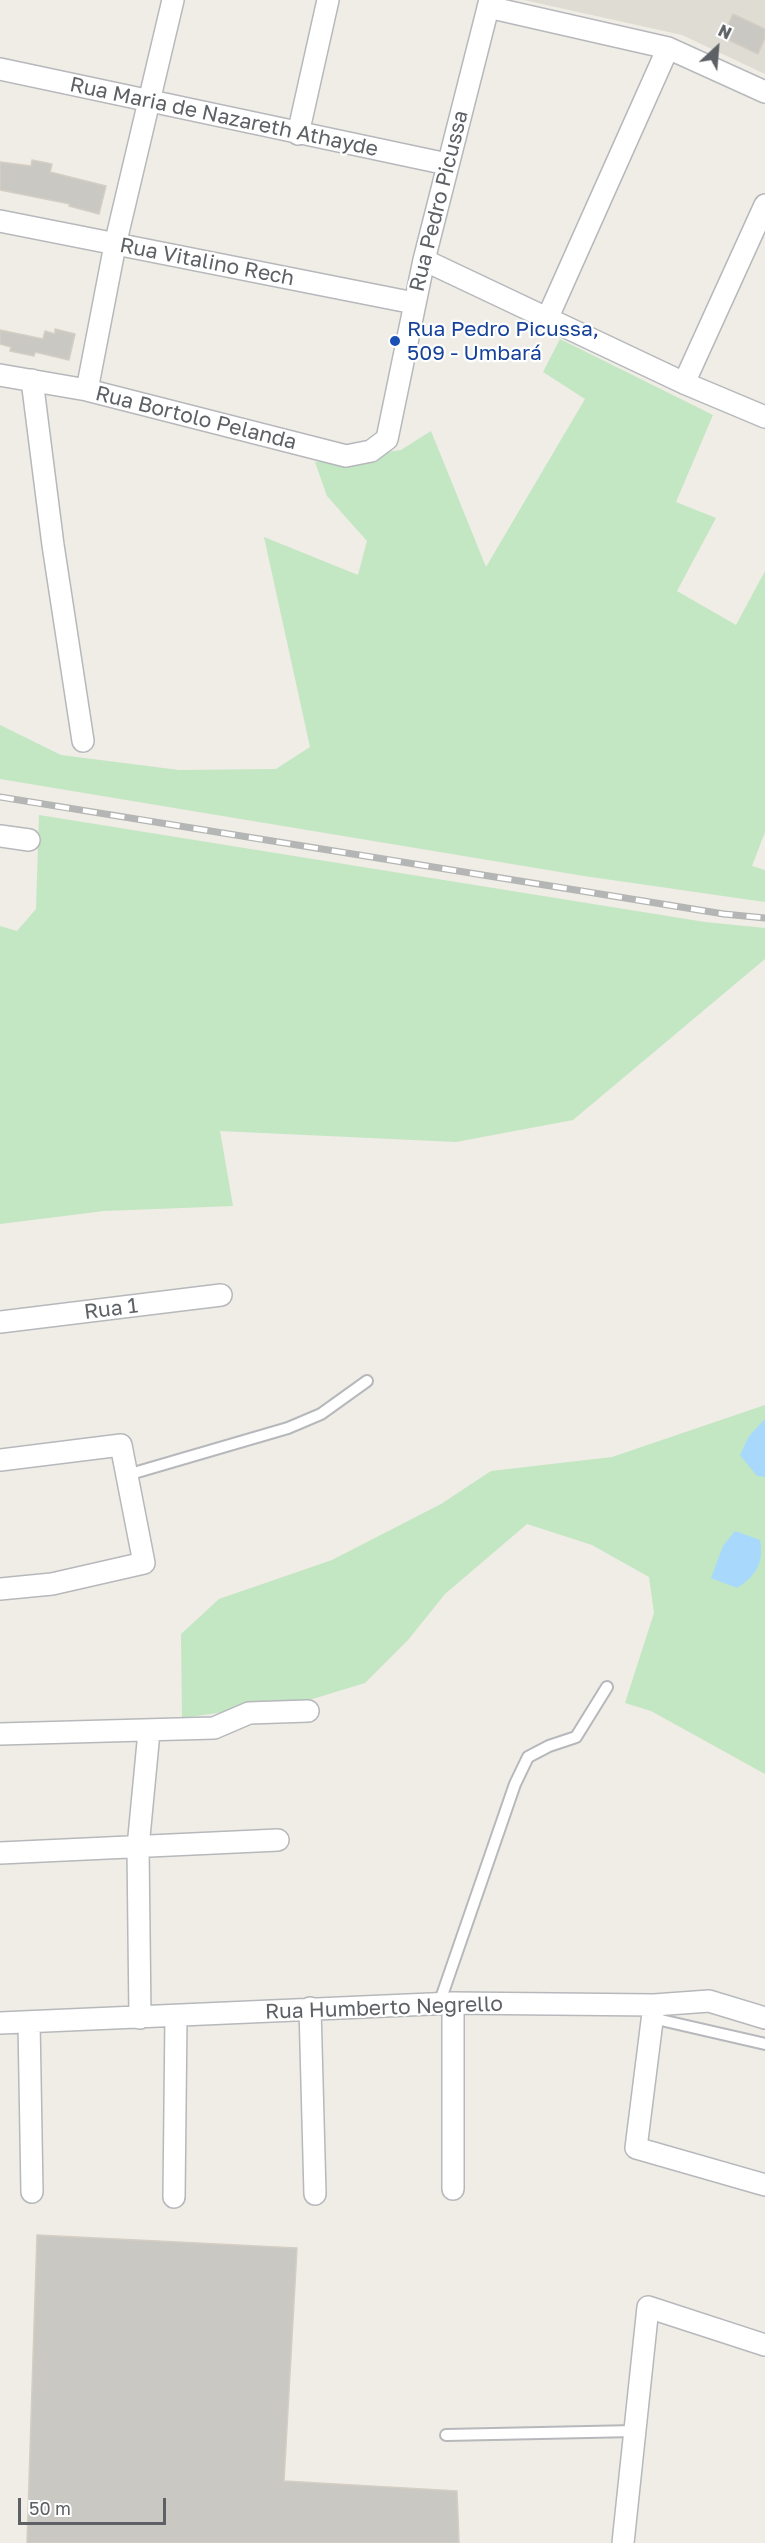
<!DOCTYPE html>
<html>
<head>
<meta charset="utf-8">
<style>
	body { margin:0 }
	#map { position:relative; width:765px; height:2543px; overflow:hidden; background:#efede5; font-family:"Golos Text",sans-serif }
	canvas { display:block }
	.north { position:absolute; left:687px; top:18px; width:60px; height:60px; -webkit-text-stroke:4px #fff; paint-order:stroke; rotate:26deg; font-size:16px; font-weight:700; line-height:24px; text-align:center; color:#5d6165 }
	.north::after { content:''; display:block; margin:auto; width:21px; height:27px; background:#5d6165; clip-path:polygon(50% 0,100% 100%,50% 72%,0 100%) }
	.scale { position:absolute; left:18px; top:2498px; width:148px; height:27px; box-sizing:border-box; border:3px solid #5d6165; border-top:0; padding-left:8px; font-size:18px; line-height:21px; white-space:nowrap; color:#5d6165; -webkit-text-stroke:4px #fff; paint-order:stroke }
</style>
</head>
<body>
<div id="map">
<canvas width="765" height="2543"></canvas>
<div class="north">N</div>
<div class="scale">50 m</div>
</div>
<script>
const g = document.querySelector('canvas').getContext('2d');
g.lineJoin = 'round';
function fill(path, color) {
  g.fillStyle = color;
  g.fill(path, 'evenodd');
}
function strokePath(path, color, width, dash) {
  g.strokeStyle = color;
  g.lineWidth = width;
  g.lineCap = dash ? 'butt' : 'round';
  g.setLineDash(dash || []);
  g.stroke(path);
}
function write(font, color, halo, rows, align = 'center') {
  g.font = font + ' "Golos Text",sans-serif';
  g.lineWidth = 4.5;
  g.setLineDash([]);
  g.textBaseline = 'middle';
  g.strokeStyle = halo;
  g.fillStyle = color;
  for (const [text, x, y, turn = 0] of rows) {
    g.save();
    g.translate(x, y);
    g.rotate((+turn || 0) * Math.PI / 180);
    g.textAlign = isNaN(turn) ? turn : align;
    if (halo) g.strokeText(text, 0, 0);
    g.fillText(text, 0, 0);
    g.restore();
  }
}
const education = new Path2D(`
	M524,0H765V74L682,35Z`);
const green = new Path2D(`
	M560,339L713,415L676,502L716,518L677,591L736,625L765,571V832L752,866L765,870V902L584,876L0,779V725L61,755L179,770L276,769L310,747L264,537L358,575L367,541L327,496L315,462L401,450L431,431L486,567L585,399L543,372Z
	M39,815L705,922L765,928V959L573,1120L456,1142L220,1131L233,1206L104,1211L0,1224V926L17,931L36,909Z
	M765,1405V1774L651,1711L625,1703L654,1613L649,1577L592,1545L527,1524L445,1594L408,1640L365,1683L309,1700L182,1718L181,1634L219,1599L332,1560L441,1504L491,1471L612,1457Z`);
const water = new Path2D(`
	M765,1419V1477L757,1476L740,1455L749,1436Z
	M735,1531L760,1540C764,1563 756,1576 737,1588L711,1578L723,1546Z`);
const building = new Path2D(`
	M733,14L765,29V38L758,54L722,37Z
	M32,160L52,164L50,172L106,186L99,214L69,206L70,204L0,190V162L31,166Z
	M55,329L75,334L69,360L35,352L34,356L10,351L11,347L0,344V330L43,339L45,331L55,334Z
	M37,2235L297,2248L284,2481L457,2491L459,2543H27Z`);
const service = new Path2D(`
	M127,1475L288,1428L321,1414L367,1381
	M439,2004L515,1784L528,1757L549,1746L576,1737L607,1687
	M652,2018L765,2044
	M446,2435L635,2431`);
const minor = new Path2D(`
	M488,7L668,48L765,92
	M0,69L447,164
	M298,134L328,0
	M0,221L414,303
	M424,260L684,383L765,417
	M547,319L668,48
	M0,375L87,390L346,456L371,451L387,439L424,260L490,0
	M32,380L53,545L83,741
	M684,383L765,205
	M87,390L115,245L173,0
	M0,836L29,840
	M0,1322L221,1295
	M0,1460L121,1445L144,1563L52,1584L0,1589
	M0,1734L214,1728L249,1713L308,1711
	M0,1853L278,1840
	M453,2003V2189
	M654,2005L636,2148L765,2185
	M310,2008L315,2194
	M140,2018L138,1847L149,1732
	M29,2022L32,2192
	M0,2023L453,2003L654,2005L709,2001L765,2018
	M174,2197L176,2016
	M623,2543L648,2307L765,2345`);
const rail = new Path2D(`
	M0,797L724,914L765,918`);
const markers = [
	[395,341,6,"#1a4fb4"]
];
const streetNames = [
	["Rua Maria de Nazareth Athayde",224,117,12],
	["Rua Pedro Picussa",439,201,-76],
	["Rua Vitalino Rech",207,262,11],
	["Rua Bortolo Pelanda",196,418,14],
	["Rua 1",111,1309,-7],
	["Rua Humberto Negrello",384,2008,-2]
];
const transitNames = [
	["Rua Pedro Picussa,",407,329],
	["509 - Umbará",407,353]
];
fill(education, '#dfdcd3');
fill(green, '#c3e6c3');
fill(water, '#a8d9fc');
fill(building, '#cac8c2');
strokePath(building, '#d4cec4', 1.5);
strokePath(service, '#b6b8bc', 14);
strokePath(minor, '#b6b8bc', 24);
strokePath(service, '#fff', 10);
strokePath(minor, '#fff', 21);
strokePath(rail, '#b4b5b5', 7);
strokePath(rail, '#fff', 4.5, [14]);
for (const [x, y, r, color] of markers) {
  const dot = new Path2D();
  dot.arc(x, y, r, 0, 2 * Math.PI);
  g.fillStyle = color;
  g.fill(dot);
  strokePath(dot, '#fff', 2);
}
write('21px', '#5d6165', '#fff', streetNames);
write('21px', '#164399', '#fff', transitNames, 'left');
</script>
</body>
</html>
